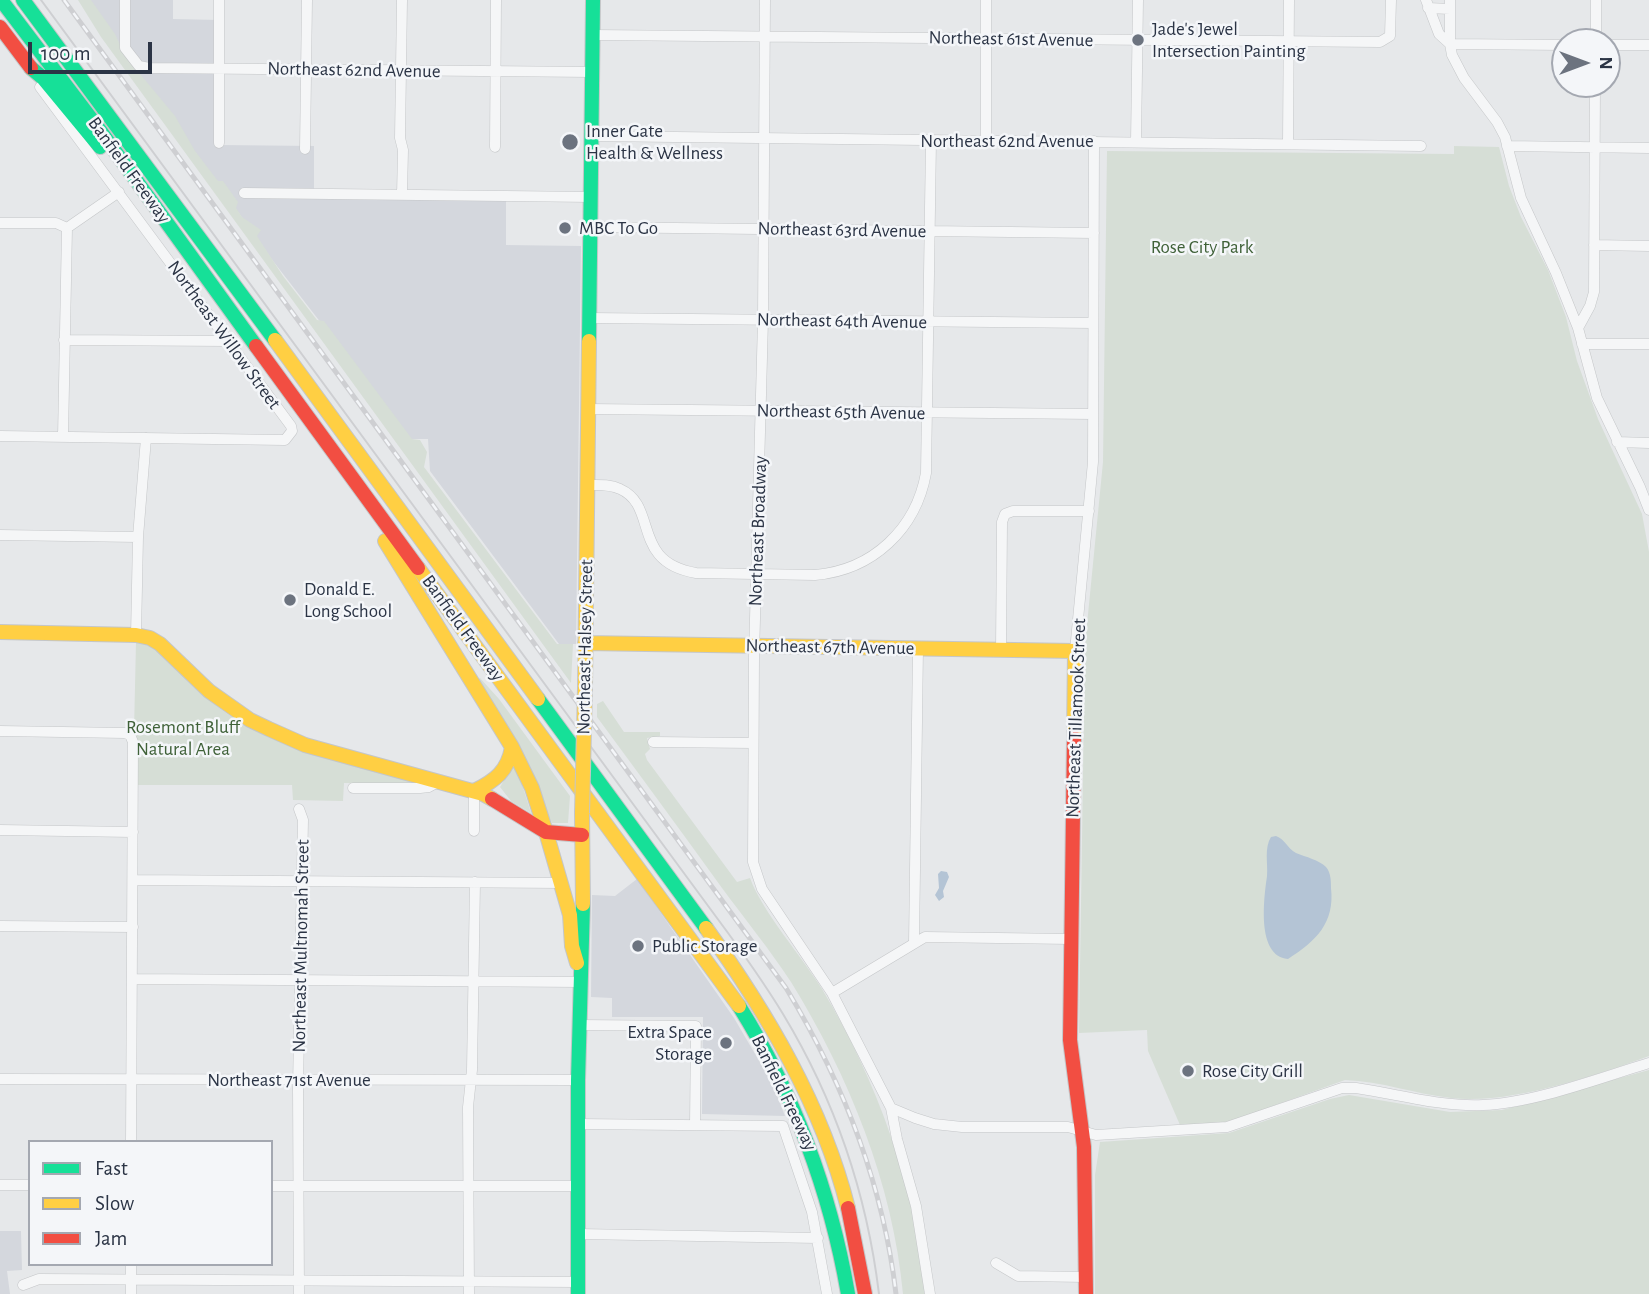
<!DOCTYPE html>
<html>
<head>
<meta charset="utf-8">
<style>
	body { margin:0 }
	#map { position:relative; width:1649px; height:1294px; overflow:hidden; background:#e6e8ea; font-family:"Alegreya Sans",sans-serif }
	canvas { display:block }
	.legend { position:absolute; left:28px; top:1140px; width:245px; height:126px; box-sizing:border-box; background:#f4f6f9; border:2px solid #a4a8b1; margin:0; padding:9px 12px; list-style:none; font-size:21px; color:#2b3445 }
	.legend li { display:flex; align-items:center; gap:14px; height:35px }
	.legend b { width:35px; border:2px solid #a4a8b1 }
	.north { position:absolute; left:1551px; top:28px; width:70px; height:70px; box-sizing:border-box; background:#f4f6f9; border:2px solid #a4a8b1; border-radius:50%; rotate:90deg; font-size:19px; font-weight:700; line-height:28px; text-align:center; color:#2b3445 }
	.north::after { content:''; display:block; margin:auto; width:24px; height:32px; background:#6c737f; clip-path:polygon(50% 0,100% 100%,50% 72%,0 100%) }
	.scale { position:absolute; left:28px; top:42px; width:124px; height:32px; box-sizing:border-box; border:4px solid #2b3445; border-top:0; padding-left:9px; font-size:21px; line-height:24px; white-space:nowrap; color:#2b3445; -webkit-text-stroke:5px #f4f6f9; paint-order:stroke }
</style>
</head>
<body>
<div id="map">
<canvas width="1649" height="1294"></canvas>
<ul class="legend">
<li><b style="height:9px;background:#16e098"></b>Fast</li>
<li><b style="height:9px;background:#ffcf43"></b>Slow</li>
<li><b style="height:9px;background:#f24e42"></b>Jam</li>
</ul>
<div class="north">N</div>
<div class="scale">100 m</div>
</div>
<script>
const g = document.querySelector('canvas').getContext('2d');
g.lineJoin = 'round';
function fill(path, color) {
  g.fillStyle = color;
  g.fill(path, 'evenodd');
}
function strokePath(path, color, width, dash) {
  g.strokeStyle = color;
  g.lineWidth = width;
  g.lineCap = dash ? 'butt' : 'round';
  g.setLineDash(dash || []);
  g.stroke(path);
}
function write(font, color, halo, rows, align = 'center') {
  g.font = font + ' "Alegreya Sans",sans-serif';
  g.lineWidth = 5;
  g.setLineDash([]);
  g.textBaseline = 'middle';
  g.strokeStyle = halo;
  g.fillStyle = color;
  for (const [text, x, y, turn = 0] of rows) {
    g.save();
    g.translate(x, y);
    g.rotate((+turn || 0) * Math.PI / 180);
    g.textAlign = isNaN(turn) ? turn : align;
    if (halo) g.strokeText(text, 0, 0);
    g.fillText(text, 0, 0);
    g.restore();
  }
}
const built = new Path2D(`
	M86,0H173V19L219,20L220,145L314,146V194L506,195V245L581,246L576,644H559L430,471L428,439H411L273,261Z
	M637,879L734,1018L772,1083L785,1116L702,1114L703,1017H612V998L591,997L592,895L615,896Z
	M0,1231H21L22,1270L7,1271L10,1294H0Z`);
const green = new Path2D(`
	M78,0H91L115,34L126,57L175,116L195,151L218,181H223L238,202L236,208L242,217L261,230L257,236L283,276L317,320L324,321L412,439L420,440L427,452L424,467L557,644H573L571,683L101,37Z
	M1454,146L1499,147L1509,186L1521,217L1548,270L1566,317L1577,361L1598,419L1642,514L1649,552V1056C1594,1076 1509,1105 1451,1098C1415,1094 1381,1081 1345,1080L1234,1120L1220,1123L1180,1125L1148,1051L1147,1030L1079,1033L1085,645L1103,462L1107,151L1454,154Z
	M136,642L149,645L158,650C184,675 207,702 238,721C287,752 365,767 421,784L344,783L343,801L293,800L292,785H137L134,731Z
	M480,678L499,699L570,796L568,823H552L479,679Z
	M603,701L624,732H660V736L647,738L650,749L645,754L647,760L737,882L750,878C763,913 801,955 822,989C877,1080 916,1188 925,1294H903C893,1184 849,1076 791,982C770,950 745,919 722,888C681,831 639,774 597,717V704Z
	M515,762L531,813L511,801L500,787Z
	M1649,1070V1294H1095V1175L1100,1142L1229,1133L1330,1099L1349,1095L1450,1112L1502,1110Z`);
const water = new Path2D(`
	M1276,836C1285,839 1287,848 1296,853C1306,857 1319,860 1326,867C1331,873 1331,881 1331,888C1335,923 1316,941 1288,959C1256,956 1264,898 1267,876C1268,863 1264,848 1271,837Z
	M941,871L947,872L949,877L943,891L944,897L939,901L935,895L939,888L938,874Z`);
const street = new Path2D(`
	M125,0V48L139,66L149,68L593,72
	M402,0L400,138L403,150L402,195
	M765,0L763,320L754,656L753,862L762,889L832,993L891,1108L897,1139L916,1206L930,1294
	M1426,0L1439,34L1450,44L1565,45
	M1450,0V44L1452,55L1464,78L1497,122L1505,137L1521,198L1556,273L1578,328L1597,398L1640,487L1649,510
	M1428,8L1450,9
	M593,35L1380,42L1390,36L1391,0
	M1596,42V0
	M1607,45H1649
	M592,136L1421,146
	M986,141V0
	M1136,142L1138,0
	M219,143V0
	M1288,143L1289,0
	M1507,146L1649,148
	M495,147L496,0
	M305,149L307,0
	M244,193L592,197
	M0,223H56L67,228L119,192
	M591,227L1094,233
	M1594,245L1649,246
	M590,318L1093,323
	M1578,328L1590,306L1594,292L1595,84
	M64,340L229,341
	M1582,344H1649
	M588,409L1093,414
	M0,436L285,440L292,431L291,426L40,87
	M63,437L67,228
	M1617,442L1649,443
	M587,485C598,485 610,484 620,489C659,506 630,562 696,573L815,575C873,570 916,529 926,473L931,141
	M0,535L138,537
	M136,635L138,537L146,438
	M1001,650L1002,522L1005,514L1013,511H1089
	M1075,651L1093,462L1094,141
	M0,731L125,733L130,735L133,742L131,1142
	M653,742L753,743
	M353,788H420L429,787L438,782
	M0,830L133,832
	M474,831V791
	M133,880L562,883
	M0,926L133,927
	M914,943L918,648
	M132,979L582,982
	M832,993L925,937L1071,939
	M580,1025L696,1026L695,1125
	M0,1079L578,1080
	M891,1108L915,1118L934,1124L962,1127H1068L1096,1135L1227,1127L1342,1088H1356C1398,1094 1441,1107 1483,1105C1534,1103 1599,1078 1649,1063
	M578,1124L783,1126L812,1212L827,1294
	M0,1185H30
	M271,1186H578
	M578,1234L818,1238
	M996,1263L1018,1276L1086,1277
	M23,1285L39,1279L578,1282
	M131,1294V1264
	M299,1294L298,1087L303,820L299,809
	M469,1294L468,1107L472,1070L475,882`);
const fast = new Path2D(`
	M1,0L102,133L256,346
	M23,0L275,340
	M31,68L43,78L100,147
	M589,341L593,0
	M538,699L706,928
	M739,1006C795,1096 830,1190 848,1294
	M578,1294V1080L583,904`);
const slow = new Path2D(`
	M275,340L538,699
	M385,541L512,747L532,788L546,832
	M418,568L739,1006
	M0,632L136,635L150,638L160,644L209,691L250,720L269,729L305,745L483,794L492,799
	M585,643L1075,651L1074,738
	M585,688L589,341
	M474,791C495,781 508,771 512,747
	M582,813L583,904
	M546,832L570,915L572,946L577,963
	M706,928C767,1013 822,1105 848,1208`);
const jam = new Path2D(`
	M0,27L31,68
	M256,346L418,568
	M1074,738L1070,1040L1084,1147L1086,1294
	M492,799L546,832L582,835
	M848,1208L865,1294`);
const tram = new Path2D(`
	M41,0L717,918C740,949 763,981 783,1014C835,1100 867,1195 879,1294`);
const rail = new Path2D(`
	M64,0L786,988C843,1082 883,1183 896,1294`);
const slowBridge = new Path2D(`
	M582,813L585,688`);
const markers = [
	[1138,40,7,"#6c737f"],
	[570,142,9,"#6c737f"],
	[565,228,7,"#6c737f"],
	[290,600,7,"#6c737f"],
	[638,946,7,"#6c737f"],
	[726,1043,7,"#6c737f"],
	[1188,1071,7,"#6c737f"]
];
const poiNames = [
	["Jade's Jewel",1152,29],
	["Intersection Painting",1152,51],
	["Inner Gate",586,131],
	["Health & Wellness",586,153],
	["MBC To Go",579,228],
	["Donald E.",304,589],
	["Long School",304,611],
	["Public Storage",652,946],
	["Extra Space",712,1032,"right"],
	["Storage",712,1054,"right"],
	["Rose City Grill",1202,1071]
];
const streetNames = [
	["Northeast 61st Avenue",1011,39,1],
	["Northeast 62nd Avenue",354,70,1],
	["Northeast 62nd Avenue",1007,141],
	["Banfield Freeway",129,170,54],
	["Northeast 63rd Avenue",842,230,1],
	["Northeast 64th Avenue",842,321,1],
	["Northeast Willow Street",224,335,54],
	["Northeast 65th Avenue",841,412,1],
	["Northeast Broadway",758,531,-88],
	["Banfield Freeway",463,628,54],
	["Northeast Halsey Street",585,647,-89],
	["Northeast 67th Avenue",830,647,1],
	["Northeast Tillamook Street",1076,718,-88],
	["Northeast Multnomah Street",301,946,-89],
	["Northeast 71st Avenue",289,1080],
	["Banfield Freeway",784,1093,64]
];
const parkNames = [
	["Rose City Park",1202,247],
	["Rosemont Bluff",183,727],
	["Natural Area",183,749]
];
fill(built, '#d4d7dd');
fill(green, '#d6ded6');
fill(water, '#b4c4d5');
strokePath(street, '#c4c6c8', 11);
strokePath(fast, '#c4c6c8', 16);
strokePath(slow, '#c4c6c8', 16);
strokePath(jam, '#c4c6c8', 16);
strokePath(street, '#f5f6f7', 10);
strokePath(fast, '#16e098', 14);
strokePath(slow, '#ffcf43', 14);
strokePath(jam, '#f24e42', 14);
strokePath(tram, '#cecfd2', 2);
strokePath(rail, '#cecfd2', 5);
strokePath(rail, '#f4f6f9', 2.5, [8]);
strokePath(slowBridge, '#c4c6c8', 16, []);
strokePath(slowBridge, '#ffcf43', 14);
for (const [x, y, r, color] of markers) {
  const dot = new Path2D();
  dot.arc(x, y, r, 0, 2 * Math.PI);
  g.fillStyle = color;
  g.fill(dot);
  strokePath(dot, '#f4f6f9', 2.5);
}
write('19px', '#2b3445', '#f4f6f9', poiNames, 'left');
write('19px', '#2b3445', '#f4f6f9', streetNames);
write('19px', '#3f6138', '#f4f6f9', parkNames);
</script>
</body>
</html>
